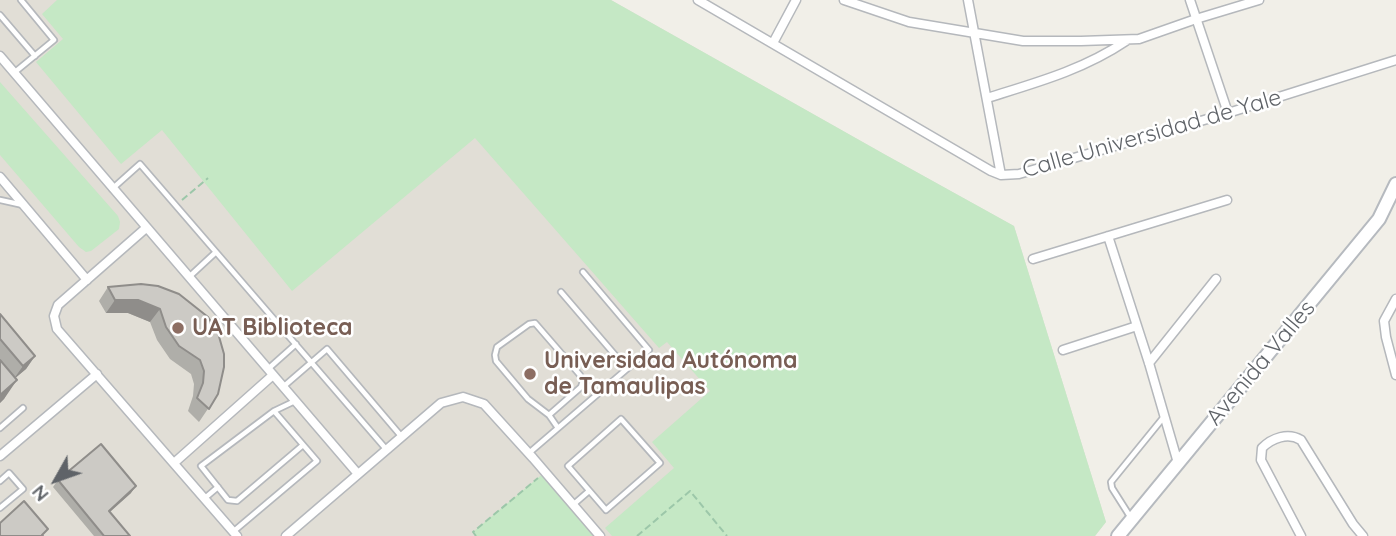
<!DOCTYPE html>
<html>
<head>
<meta charset="utf-8">
<style>
	body { margin:0 }
	#map { position:relative; width:1396px; height:536px; overflow:hidden; background:#f1efe8; font-family:Quicksand,sans-serif }
	canvas { display:block }
	.north { position:absolute; left:21px; top:445px; width:70px; height:70px; -webkit-text-stroke:5px #fff; paint-order:stroke; rotate:230deg; font-size:19px; font-weight:700; line-height:28px; text-align:center; color:#5f6368 }
	.north::after { content:''; display:block; margin:auto; width:24px; height:32px; background:#5f6368; clip-path:polygon(50% 0,100% 100%,50% 72%,0 100%) }
</style>
</head>
<body>
<div id="map">
<canvas width="1396" height="536"></canvas>
<div class="north">N</div>
</div>
<script>
const g = document.querySelector('canvas').getContext('2d');
g.lineJoin = 'round';
function fill(path, color) {
  g.fillStyle = color;
  g.fill(path, 'evenodd');
}
function strokePath(path, color, width, dash) {
  g.strokeStyle = color;
  g.lineWidth = width;
  g.lineCap = dash ? 'butt' : 'round';
  g.setLineDash(dash || []);
  g.stroke(path);
}
function write(font, color, halo, rows, align = 'center') {
  g.font = font + ' Quicksand,sans-serif';
  g.lineWidth = 5;
  g.setLineDash([]);
  g.textBaseline = 'middle';
  g.strokeStyle = halo;
  g.fillStyle = color;
  for (const [text, x, y, turn = 0] of rows) {
    g.save();
    g.translate(x, y);
    g.rotate((+turn || 0) * Math.PI / 180);
    g.textAlign = isNaN(turn) ? turn : align;
    if (halo) g.strokeText(text, 0, 0);
    g.fillText(text, 0, 0);
    g.restore();
  }
}
const education = new Path2D(`
	M0,0H611L884,154L1014,226L1106,522L1095,536H0Z`);
const green = new Path2D(`
	M57,0H611L884,154L1014,226L1106,522L1095,536H612L605,528L674,468L652,442L710,391L667,342L659,348L475,138L292,291L162,130L121,164L36,62L63,39L42,14Z
	M0,82L118,216L120,222L119,229L91,251L86,252L79,247L0,155Z
	M545,472L600,536H476L473,532Z`);
const path = new Path2D(`
	M182,200L208,178
	M476,536L473,532L538,478
	M637,536L690,491L727,536`);
const service = new Path2D(`
	M0,15L35,56
	M15,72L54,40L21,0
	M112,189L140,164L386,449
	M0,200L23,205
	M189,277L216,252
	M561,292L627,369
	M268,369L296,344
	M283,387L327,349L401,436
	M274,411L295,401
	M549,415L581,387L583,381L580,375L535,323L529,324L497,347L495,355L496,361L528,399L549,415L558,428
	M621,419L660,463L606,510L568,466Z
	M0,428L23,408
	M529,453L649,350L583,272
	M0,481L9,473L23,489L0,508
	M205,498L218,487
	M574,504L589,491
	M1131,518L1112,488L1111,482L1163,418
	M234,531L317,461L274,411L201,466L228,500L237,501L303,445`);
const minor = new Path2D(`
	M698,0L991,171L1001,175L1019,174L1228,113L1396,60
	M844,0L909,22L1023,41H1081L1139,39L1196,19L1259,0
	M968,0L1001,175
	M1190,0L1228,113
	M773,43L796,0
	M0,56L358,474
	M987,98C1035,83 1083,70 1126,41
	M0,177L87,280
	M146,228L58,305L54,316L57,329L237,536
	M1108,236L1149,363L1178,463
	M1033,259L1227,200
	M1396,299L1384,321L1386,337L1396,375
	M1063,350L1137,326
	M1149,363L1216,279
	M0,456L97,374
	M174,463L273,375
	M286,536L441,403L463,397L484,404L533,458L600,536
	M1301,536L1261,460L1262,448C1272,438 1288,432 1301,440L1353,524L1363,536`);
const secondary = new Path2D(`
	M1118,536L1379,219L1396,184`);
const wall = new Path2D(`
	M108,287L179,294L218,394L199,422L188,411L193,396L194,384L191,374L170,359L157,340L150,322L128,313H106L99,301Z
	M0,314L35,356L26,369L15,378L4,399L0,403Z
	M58,480L131,493L110,512L130,536H94L53,487Z`);
const shadedWall = new Path2D(`
	M115,300H138L160,309L150,322L128,313H106Z
	M35,356L26,369L13,380L23,366Z
	M17,380L4,399L0,403V395Z
	M136,486L131,493L104,517L109,511Z`);
const building = new Path2D(`
	M141,284L158,286L179,294L208,317L218,333L224,354V367L218,394L209,409L197,398L203,383L204,371L200,360L179,346L166,327L160,309L138,300H115L108,287Z
	M0,314L35,356L23,366L0,339Z
	M0,360L17,380L0,395Z
	M101,444L136,486L109,511L130,536H104L58,480Z
	M24,501L48,529L42,535L43,536H0V523Z`);
const markers = [
	[178,328,7,"#8d6e63"],
	[530,374,7,"#8d6e63"]
];
const streetNames = [
	["Calle Universidad de Yale",1152,134,-16],
	["Avenida Valles",1261,363,-50]
];
const educationNames = [
	["UAT Biblioteca",192,328],
	["Universidad Autónoma",544,361],
	["de Tamaulipas",544,387]
];
fill(education, '#e1ded6');
fill(green, '#c5e8c5');
strokePath(service, '#b5b8bc', 8);
strokePath(minor, '#b5b8bc', 11);
strokePath(secondary, '#b6babf', 16);
strokePath(path, '#9cc7a9', 2, [7, 3.5]);
strokePath(service, '#fff', 4.5);
strokePath(minor, '#fff', 8);
strokePath(secondary, '#fff', 12);
fill(wall, '#afaea9');
fill(shadedWall, '#8f8d8a');
fill(building, '#cccac5');
strokePath(building, '#8f8d8a', 2);
for (const [x, y, r, color] of markers) {
  const dot = new Path2D();
  dot.arc(x, y, r, 0, 2 * Math.PI);
  g.fillStyle = color;
  g.fill(dot);
  strokePath(dot, '#fff', 2.5);
}
write('23px', '#5f6368', '#fff', streetNames);
write('bold 23px', '#785e54', '#fff', educationNames, 'left');
</script>
</body>
</html>
